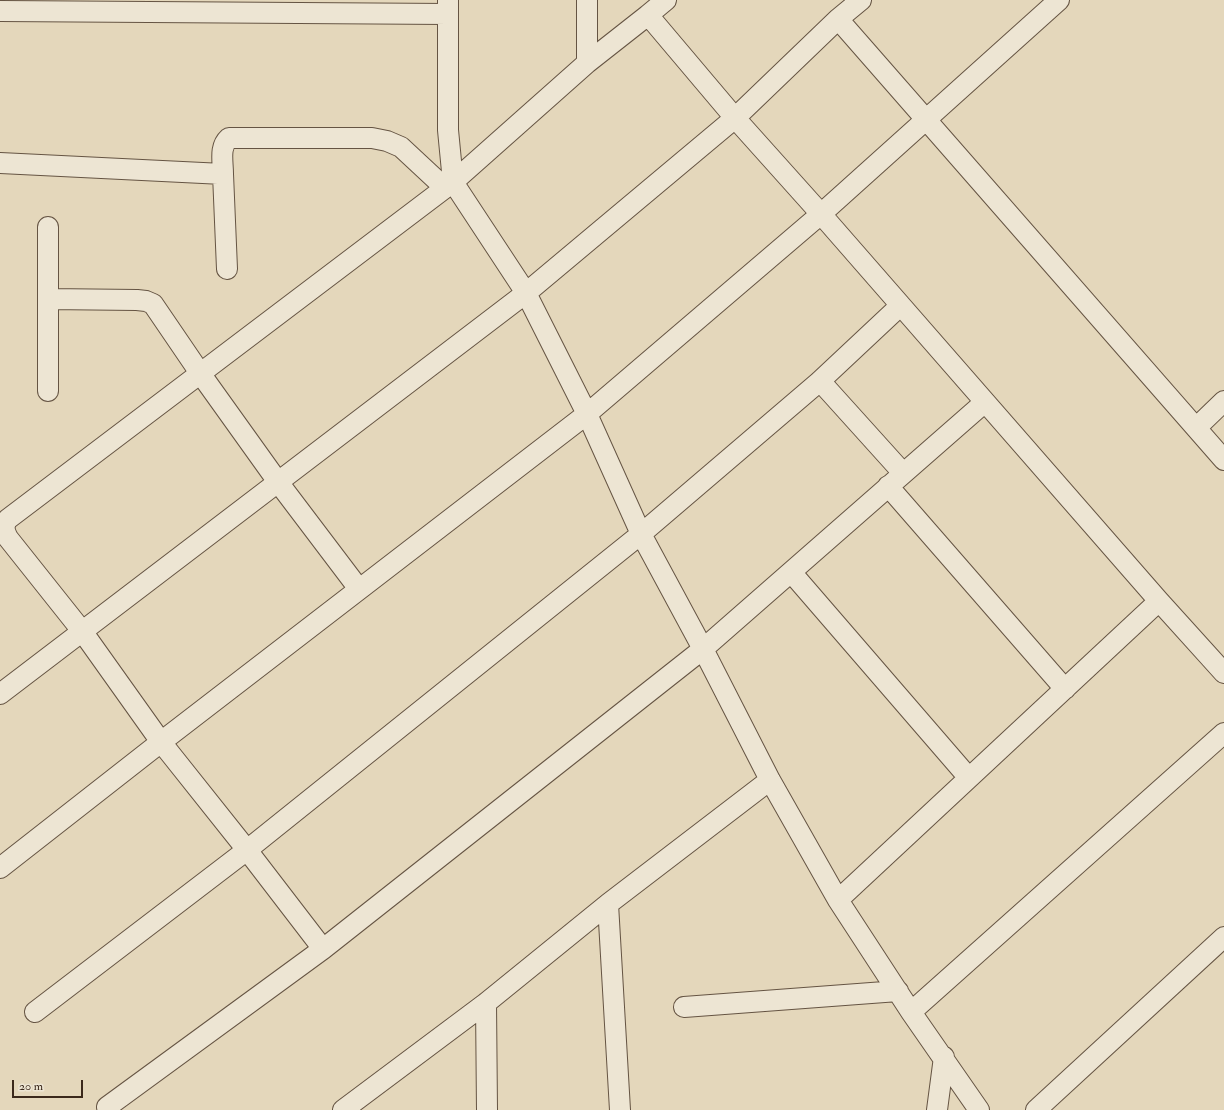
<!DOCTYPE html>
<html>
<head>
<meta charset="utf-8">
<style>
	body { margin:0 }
	#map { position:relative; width:1224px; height:1110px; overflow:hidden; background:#e4d7bb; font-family:"IM FELL Double Pica",serif }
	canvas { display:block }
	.scale { position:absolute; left:12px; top:1080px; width:71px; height:18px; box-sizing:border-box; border:2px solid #3b291b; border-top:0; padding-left:5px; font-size:12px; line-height:14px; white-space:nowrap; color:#3b291b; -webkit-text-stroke:3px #ede5d3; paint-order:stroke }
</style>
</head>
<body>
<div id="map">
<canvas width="1224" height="1110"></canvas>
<div class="scale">20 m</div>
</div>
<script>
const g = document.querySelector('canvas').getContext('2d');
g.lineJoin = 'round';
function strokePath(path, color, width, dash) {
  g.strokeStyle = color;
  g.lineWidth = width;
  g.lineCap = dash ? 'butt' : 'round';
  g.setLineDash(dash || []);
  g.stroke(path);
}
const street = new Path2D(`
	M448,0V130L453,182L526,293L587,414L641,534L703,649L770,780L838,900L911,1012L979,1110
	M587,0V63
	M0,11L448,14
	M648,15L666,0
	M838,19L1224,460
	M0,163L223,174C223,161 219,147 229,138H372L387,141L401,147L445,188
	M223,174L227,269
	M48,227V299
	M820,381L903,473
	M48,391V299L137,300L146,301L153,304L200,373L278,482L359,589
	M1196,428L1224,401
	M888,486L1065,689
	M791,572L969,778
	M0,694L526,293L735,118L838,19L861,0
	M0,868L161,742L587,414L821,214L1059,0
	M838,900L1159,601
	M608,904L620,1110
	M323,949L247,850L161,742L82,631L8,538C4,530 3,526 8,519L453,182L587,63L648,15L735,118L821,214L1159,601L1224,673
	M486,1003L487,1110
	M684,1007L898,991
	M35,1012L247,850L641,534L820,381L900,306
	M911,1012L1224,733
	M107,1107L323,949L703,649L985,402
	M343,1110L486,1003L608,904L770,780
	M937,1110L944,1057
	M1036,1110L1224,937`);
strokePath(street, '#655443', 22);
strokePath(street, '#ede5d3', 20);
</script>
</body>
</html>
